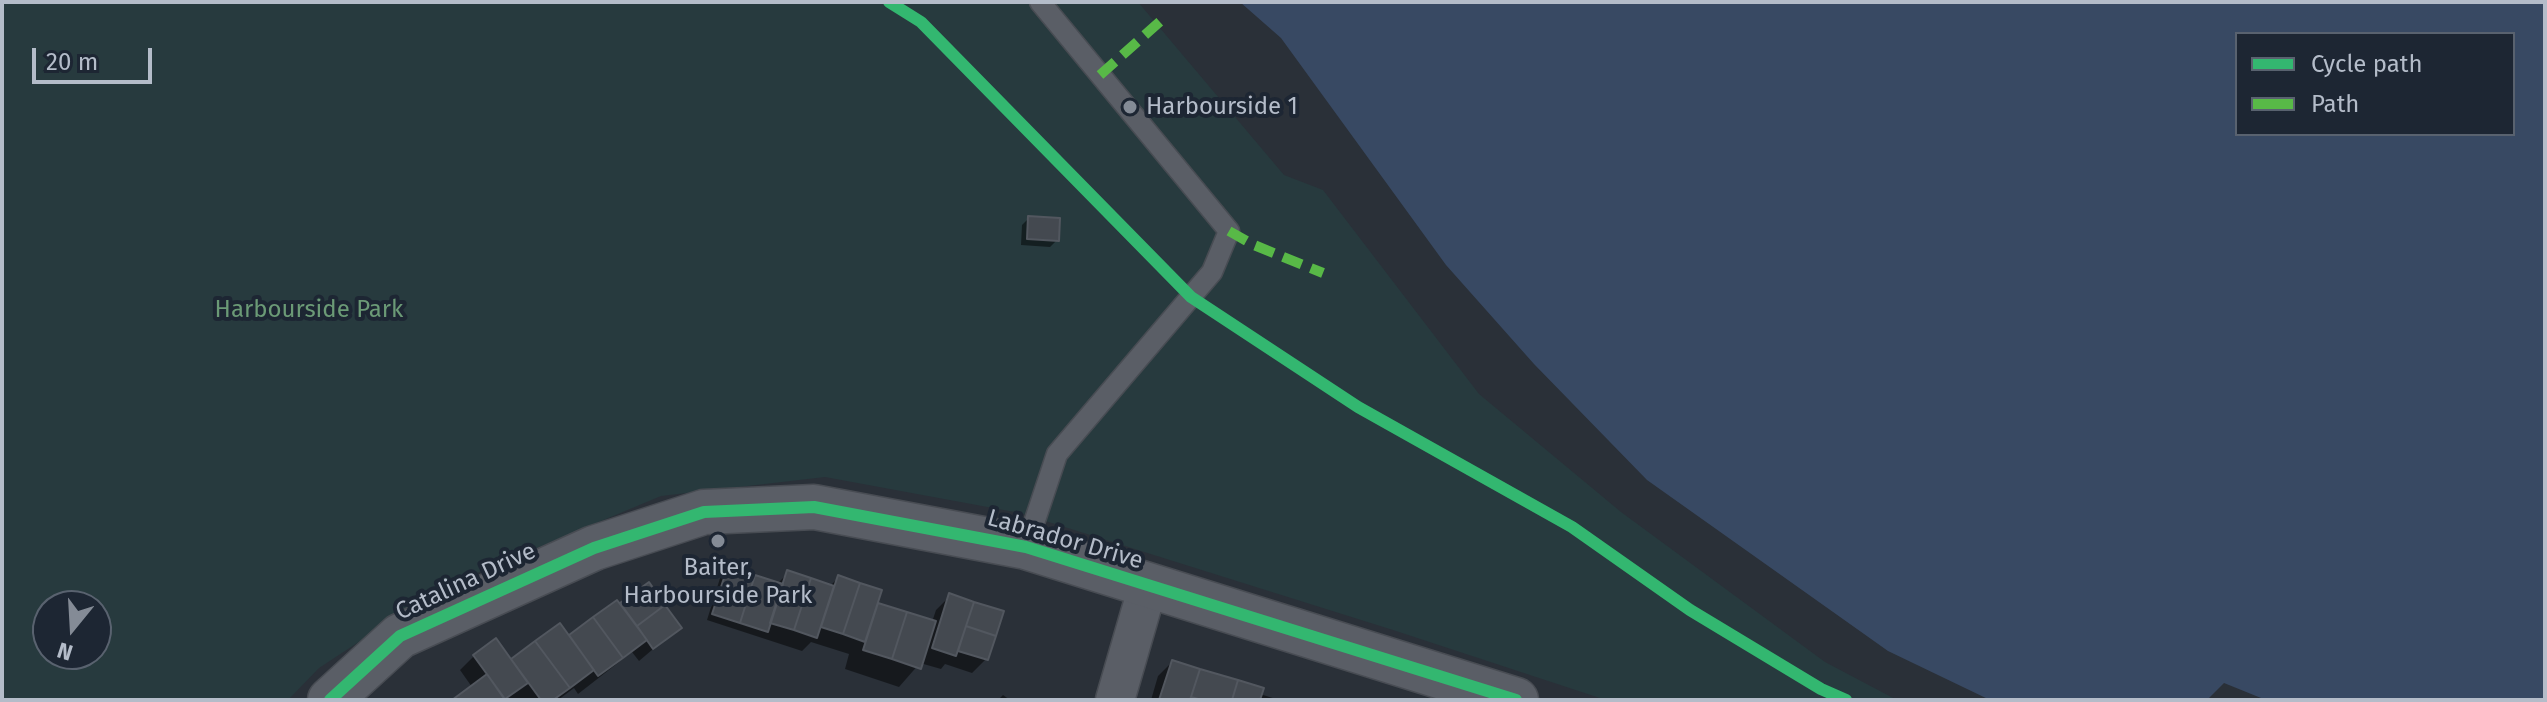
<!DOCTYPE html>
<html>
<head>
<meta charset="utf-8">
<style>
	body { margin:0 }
	#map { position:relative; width:2547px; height:702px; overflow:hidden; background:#2a3038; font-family:"Fira Sans",sans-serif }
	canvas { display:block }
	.frame { position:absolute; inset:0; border:4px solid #b4bcc9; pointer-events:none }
	.legend { position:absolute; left:2235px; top:32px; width:280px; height:104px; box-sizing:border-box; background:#1d2633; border:2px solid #59626f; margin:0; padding:10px 14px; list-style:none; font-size:24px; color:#b4bcc9 }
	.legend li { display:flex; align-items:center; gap:16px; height:40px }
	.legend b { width:40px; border:2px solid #59626f }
	.north { position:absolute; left:32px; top:590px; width:80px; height:80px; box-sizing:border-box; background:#1d2633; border:2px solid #59626f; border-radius:50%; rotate:198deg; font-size:22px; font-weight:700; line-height:32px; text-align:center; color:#b4bcc9 }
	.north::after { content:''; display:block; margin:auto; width:28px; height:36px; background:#848b96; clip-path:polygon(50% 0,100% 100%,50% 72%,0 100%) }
	.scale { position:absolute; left:32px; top:48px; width:120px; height:36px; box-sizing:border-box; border:4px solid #b4bcc9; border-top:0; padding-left:10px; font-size:24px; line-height:28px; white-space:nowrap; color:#b4bcc9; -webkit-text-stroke:6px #1d2633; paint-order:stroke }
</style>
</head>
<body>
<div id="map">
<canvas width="2547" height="702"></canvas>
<div class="frame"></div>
<ul class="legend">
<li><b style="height:10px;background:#33b770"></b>Cycle path</li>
<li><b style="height:10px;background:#58b947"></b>Path</li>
</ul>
<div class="north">N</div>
<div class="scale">20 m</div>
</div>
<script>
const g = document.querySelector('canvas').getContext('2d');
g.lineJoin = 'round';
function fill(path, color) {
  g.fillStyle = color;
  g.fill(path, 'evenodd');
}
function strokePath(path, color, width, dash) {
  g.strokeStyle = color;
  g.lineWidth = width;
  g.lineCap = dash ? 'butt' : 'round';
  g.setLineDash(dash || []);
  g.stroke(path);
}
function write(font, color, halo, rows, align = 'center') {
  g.font = font + ' "Fira Sans",sans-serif';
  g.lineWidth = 8;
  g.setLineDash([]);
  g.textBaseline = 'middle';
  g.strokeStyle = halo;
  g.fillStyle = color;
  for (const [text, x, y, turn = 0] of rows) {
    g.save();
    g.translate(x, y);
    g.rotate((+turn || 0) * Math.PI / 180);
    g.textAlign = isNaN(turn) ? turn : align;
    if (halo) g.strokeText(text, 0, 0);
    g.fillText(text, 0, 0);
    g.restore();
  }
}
const green = new Path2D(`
	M2,2H1138L1284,175L1323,190L1479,394L1621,512L1825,662L1897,700H1606L1393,630L1020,513L825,477L661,496L441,588L319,668L288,700H2ZM48,606H96V654H48Z`);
const water = new Path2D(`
	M1240,2H2545V700H2266L2224,683L2207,700H1990L1888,651L1647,480L1534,364L1446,265L1281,38ZM2237,34H2513V134H2237Z`);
const shadow = new Path2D(`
	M1029,218L1057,240L1050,247L1021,245L1022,225Z
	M728,568L777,584L788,573L830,586L838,578L876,604L932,622L936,610L950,596L986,659L972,673L945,664L941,669L920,663L899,687L845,669L849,654L811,642L802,651L707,620L721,575Z
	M648,585L679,627L639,661L632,652L578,694L574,688L558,700H455L472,687L460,670L474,656L511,662L560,626L568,638L617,602L620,607Z
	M1172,662L1261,689L1260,694L1279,700H1151L1158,676Z
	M1003,695L1010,700H998Z`);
const building = new Path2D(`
	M1028,216L1060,218L1059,241L1027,239Z
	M728,566L755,575L740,623L712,614Z
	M787,570L811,578L794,630L770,623Z
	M755,575L783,584L768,632L740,623Z
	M838,575L860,583L843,634L821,627Z
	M811,578L834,586L817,638L794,630Z
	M649,582L665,605L637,626L620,603Z
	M860,583L882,590L865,642L843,634Z
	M949,593L974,602L956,656L932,648Z
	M617,600L647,640L623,658L593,617Z
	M974,602L1004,611L996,636L966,626Z
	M878,603L907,612L892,659L863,650Z
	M665,605L682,628L653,649L637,626Z
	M907,612L936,621L921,669L892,659Z
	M593,617L623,658L598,676L569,635Z
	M560,623L594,670L570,688L535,641Z
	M966,626L996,636L988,660L958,651Z
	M496,638L528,683L505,699L473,655Z
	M535,641L570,688L553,700H541L511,659Z
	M1172,660L1200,669L1190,700H1159Z
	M1200,669L1238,680L1232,700H1202L1191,697Z
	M487,674L505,700H452Z
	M1238,680L1264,688L1260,700H1232Z`);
const service = new Path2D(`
	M1026,547L1057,454L1212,272L1229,231L1040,2`);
const minor = new Path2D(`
	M1115,700L1148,586`);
const tertiary = new Path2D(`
	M330,700L400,636L594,548L704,512L814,507L1026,547L1516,700`);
const quiet = new Path2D(`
	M1100,75L1164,18
	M1229,231L1254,245L1323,273`);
const cycleway = new Path2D(`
	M889,2L921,22L1191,297L1358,407L1572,527L1690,610L1821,689L1846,700
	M330,700L400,636L594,548L704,512L814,507L1026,547L1516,700`);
const markers = [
	[1130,107,8,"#848b96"],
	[718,541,8,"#848b96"]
];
const poiNames = [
	["Harbourside 1",1146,107],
	["Baiter,",718,568,"center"],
	["Harbourside Park",718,596,"center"]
];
const parkNames = [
	["Harbourside Park",309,310]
];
const streetNames = [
	["Labrador Drive",1065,540,16],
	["Catalina Drive",466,582,-25]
];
fill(green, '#273a3e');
fill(water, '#384963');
fill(shadow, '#0007');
fill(building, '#444950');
strokePath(building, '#52575f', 2);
strokePath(service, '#484c53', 23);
strokePath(minor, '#484c53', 41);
strokePath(tertiary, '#484c53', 47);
strokePath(service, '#5a5e66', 20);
strokePath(minor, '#5a5e66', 38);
strokePath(tertiary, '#5a5e66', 44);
strokePath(quiet, '#58b947', 10, [20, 10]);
strokePath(cycleway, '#33b770', 12);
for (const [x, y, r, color] of markers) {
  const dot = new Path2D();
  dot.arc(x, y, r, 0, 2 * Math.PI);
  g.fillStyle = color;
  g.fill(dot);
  strokePath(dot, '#1d2633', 3);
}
write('24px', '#b4bcc9', '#1d2633', poiNames, 'left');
write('24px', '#6b9a76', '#1d2633', parkNames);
write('24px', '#b4bcc9', '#1d2633', streetNames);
</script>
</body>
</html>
